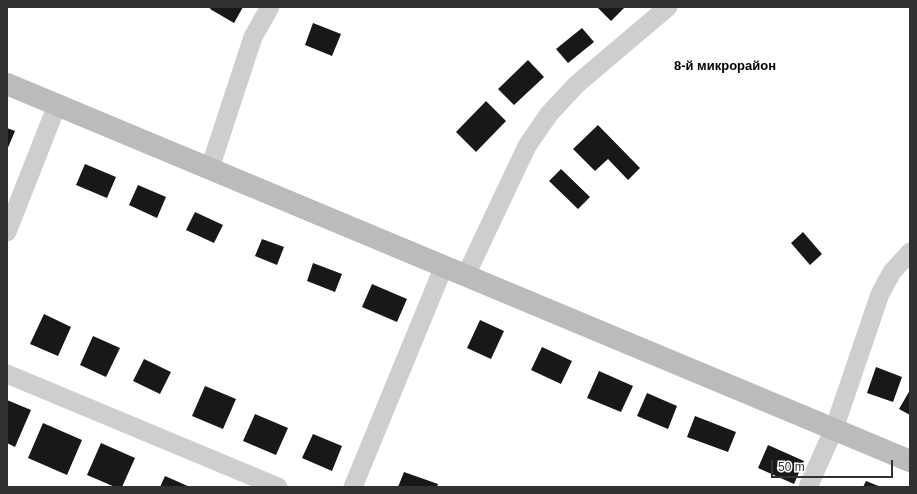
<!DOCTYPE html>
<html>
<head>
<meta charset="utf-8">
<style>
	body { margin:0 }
	#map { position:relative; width:917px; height:494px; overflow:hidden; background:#fff; font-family:Helvetica,sans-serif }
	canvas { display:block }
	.frame { position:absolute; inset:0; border:8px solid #313131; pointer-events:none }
	.scale { position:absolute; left:771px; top:460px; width:122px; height:18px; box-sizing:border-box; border:2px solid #313131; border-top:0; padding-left:5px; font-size:12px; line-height:14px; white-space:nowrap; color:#313131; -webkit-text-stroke:3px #fff; paint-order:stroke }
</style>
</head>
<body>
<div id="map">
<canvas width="917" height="494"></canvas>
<div class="frame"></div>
<div class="scale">50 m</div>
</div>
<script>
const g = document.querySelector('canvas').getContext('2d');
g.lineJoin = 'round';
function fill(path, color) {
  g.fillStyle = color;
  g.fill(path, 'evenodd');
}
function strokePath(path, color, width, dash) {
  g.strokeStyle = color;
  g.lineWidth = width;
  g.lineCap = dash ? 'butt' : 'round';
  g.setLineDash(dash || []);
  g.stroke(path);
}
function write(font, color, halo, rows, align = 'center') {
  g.font = font + ' Helvetica,sans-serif';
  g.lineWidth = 4;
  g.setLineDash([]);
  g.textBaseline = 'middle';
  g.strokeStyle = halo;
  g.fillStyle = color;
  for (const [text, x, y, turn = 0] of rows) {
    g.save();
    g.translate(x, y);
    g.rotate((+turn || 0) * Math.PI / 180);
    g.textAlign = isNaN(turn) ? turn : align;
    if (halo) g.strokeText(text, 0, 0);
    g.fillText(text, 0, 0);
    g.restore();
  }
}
const building = new Path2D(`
	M211,7H243L234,23L210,9Z
	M597,7H625L611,21Z
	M313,23L341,34L332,56L305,45Z
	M582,28L594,42L568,63L556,49Z
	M528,60L544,77L514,105L498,89Z
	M486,101L506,121L476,152L456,132Z
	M598,125L640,168L628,180L608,159L595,171L573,149Z
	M7,128L15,131L7,150Z
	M85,164L116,177L107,198L76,185Z
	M561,169L590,197L578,209L549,181Z
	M138,185L166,197L157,218L129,205Z
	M195,212L223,225L214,243L186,230Z
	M803,232L822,254L810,265L791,243Z
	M262,239L284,247L277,265L255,256Z
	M313,263L342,274L335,292L307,281Z
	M372,284L407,299L397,322L362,307Z
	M44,314L71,327L58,356L30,344Z
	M480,320L504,331L491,359L467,348Z
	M93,336L120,348L106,377L80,365Z
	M542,347L572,361L561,384L531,370Z
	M144,359L171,372L160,394L133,381Z
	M876,367L902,377L893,402L867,393Z
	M599,371L633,386L621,412L587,398Z
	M205,386L236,399L223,429L192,416Z
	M910,390V415L899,409Z
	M647,393L677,406L668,429L637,416Z
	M7,400L31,410L15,447L7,443Z
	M255,414L288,428L276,455L243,441Z
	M695,416L736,432L728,452L687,437Z
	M43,423L82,440L67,475L28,458Z
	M313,434L342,446L332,471L302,458Z
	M101,443L135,458L122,487H115L87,475Z
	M768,445L804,461L794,484L758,468Z
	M404,472L438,484L437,487H398Z
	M165,476L190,487H160Z
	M866,481L881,487H863Z`);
const street = new Path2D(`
	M210,168L253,37L270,7
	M7,232L57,105
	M466,275L527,146L549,114L577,84L668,7
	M7,374L278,487
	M353,487L444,266
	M808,487L834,429L880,294L892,272L910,252`);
const secondary = new Path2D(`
	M7,84L910,461`);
const neighbourhoodNames = [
	["8-й микрорайон",725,66]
];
fill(building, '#181818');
strokePath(street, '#cecece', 19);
strokePath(secondary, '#bbb', 22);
write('bold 13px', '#000', '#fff', neighbourhoodNames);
</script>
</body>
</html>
